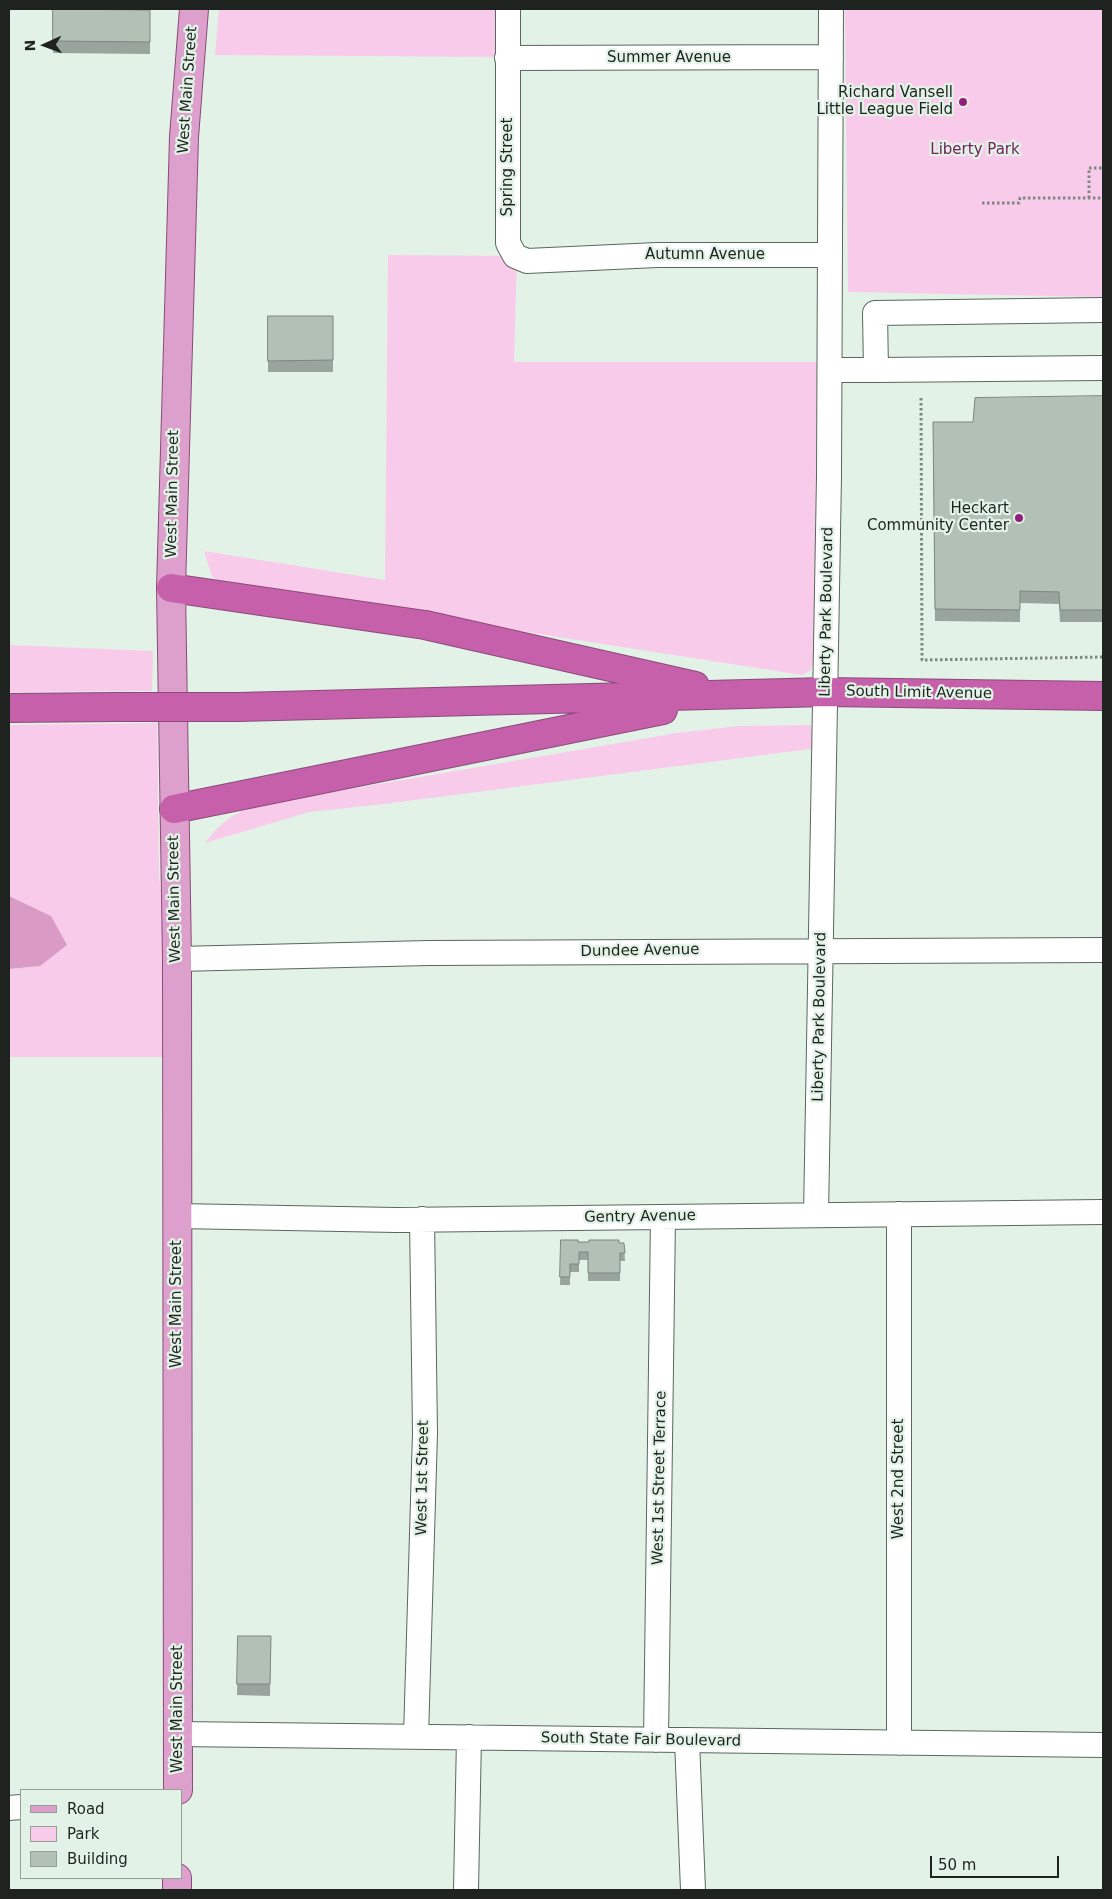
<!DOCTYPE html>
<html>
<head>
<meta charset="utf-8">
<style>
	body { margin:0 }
	#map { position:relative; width:1112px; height:1899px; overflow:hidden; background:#e3f2e7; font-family:"DejaVu Sans",sans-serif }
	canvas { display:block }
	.frame { position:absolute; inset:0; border:10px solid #1e231f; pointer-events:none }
	.legend { position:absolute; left:20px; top:1789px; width:162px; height:90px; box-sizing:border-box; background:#e3f2e7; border:1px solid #949f97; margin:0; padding:6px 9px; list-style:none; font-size:15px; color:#1e231f }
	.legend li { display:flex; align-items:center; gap:10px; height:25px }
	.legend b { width:25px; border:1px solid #949f97 }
	.north { position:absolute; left:20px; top:20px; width:50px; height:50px; -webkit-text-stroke:4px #e3f2e7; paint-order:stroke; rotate:268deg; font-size:14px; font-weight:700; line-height:20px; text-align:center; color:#1e231f }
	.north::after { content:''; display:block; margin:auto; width:18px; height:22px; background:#1e231f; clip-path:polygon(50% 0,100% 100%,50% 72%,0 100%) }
	.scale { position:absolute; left:930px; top:1856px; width:129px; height:22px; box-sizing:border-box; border:2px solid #1e231f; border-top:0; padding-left:6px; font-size:15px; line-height:18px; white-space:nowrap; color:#1e231f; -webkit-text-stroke:4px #e3f2e7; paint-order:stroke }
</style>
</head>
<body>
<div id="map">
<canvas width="1112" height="1899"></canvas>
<div class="frame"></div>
<ul class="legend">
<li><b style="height:6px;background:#dda0cd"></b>Road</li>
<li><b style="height:14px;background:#f9cbea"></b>Park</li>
<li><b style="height:14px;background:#b2c0b5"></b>Building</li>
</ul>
<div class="north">N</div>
<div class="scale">50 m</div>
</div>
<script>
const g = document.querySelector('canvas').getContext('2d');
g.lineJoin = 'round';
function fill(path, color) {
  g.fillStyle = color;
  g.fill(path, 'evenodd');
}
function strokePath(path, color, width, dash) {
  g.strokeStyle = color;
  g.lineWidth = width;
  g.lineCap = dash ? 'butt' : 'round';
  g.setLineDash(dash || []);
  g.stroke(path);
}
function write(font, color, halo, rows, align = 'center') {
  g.font = font + ' "DejaVu Sans",sans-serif';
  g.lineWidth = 4.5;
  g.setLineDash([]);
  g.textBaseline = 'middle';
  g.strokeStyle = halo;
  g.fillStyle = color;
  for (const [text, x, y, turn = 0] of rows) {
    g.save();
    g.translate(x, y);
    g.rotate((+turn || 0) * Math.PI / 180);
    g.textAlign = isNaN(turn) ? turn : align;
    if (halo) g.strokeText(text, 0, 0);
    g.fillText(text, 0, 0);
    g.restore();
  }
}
const green = new Path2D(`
	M219,9H503L502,57L215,55Z
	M845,9H1103V297L848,292Z
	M388,255L517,256L514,362H817L814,658L811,670L802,675L231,586L212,577L204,551L385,580Z
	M9,645L153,651L152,691L9,692Z
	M157,723L159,877L166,938V1057H9V969L40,966L51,916L9,896V725Z
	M810,725L818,734V748L384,804L309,812L205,843C222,821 231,815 257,805L677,733L738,726Z`);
const forest = new Path2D(`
	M9,896L51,916L67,945L40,966L9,969Z`);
const path = new Path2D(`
	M1089,198V168H1103
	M982,203H1019L1020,198H1103
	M921,398L922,660L1103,657`);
const minor = new Path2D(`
	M508,9V243L515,256L527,261L657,255H830
	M507,58L831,57
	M830,370H876L875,313L1103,310
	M876,370L1103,368
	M177,959L429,953L1103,950
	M899,1214V1743
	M816,1215L829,476L831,9
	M177,1216L396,1220L1103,1212
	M178,1734L1103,1745
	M416,1737L425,1433L422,1219
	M656,1740L663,1217
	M687,1740L693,1890
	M9,1808L21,1807
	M466,1890L469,1737`);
const major = new Path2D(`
	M178,1790L177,959L171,588L184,137L194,9
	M177,1890V1878`);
const highway = new Path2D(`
	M171,588L425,625L695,686
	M238,707L826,692L1103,696
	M9,708L116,707
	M174,809L663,710`);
const highwayBridge = new Path2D(`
	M116,707H238`);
const wall = new Path2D(`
	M53,9L150,10V54L53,53Z
	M268,316H333V372H268Z
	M1103,396V622H1060L1059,604L1020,603V622L935,621L933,422H973Z
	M561,1240L578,1242L624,1243L625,1261H620V1281H588V1260H579V1272H570V1285H560Z
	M238,1636H271L270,1696L237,1695Z`);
const building = new Path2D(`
	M53,9L150,10V42L53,41Z
	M268,316H333V360L268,361Z
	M1103,396V610H1060L1059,592L1020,591V610L935,609L933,422H973L975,398Z
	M561,1240H578V1242H589V1240H619V1243H624L625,1253H620V1273H588V1252H579V1264H570V1277H560Z
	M238,1636H271L270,1684H237Z`);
const markers = [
	[963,102,5,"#941e7b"],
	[1019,518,5,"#941e7b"]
];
const streetNames = [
	["Summer Avenue",669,58],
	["West Main Street",188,90,-86],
	["Spring Street",508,167,-90],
	["Autumn Avenue",705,255],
	["West Main Street",173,494,-89],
	["Liberty Park Boulevard",827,612,-89],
	["South Limit Avenue",919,693,1],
	["West Main Street",175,899,-91],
	["Dundee Avenue",640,951,-1],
	["Liberty Park Boulevard",820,1017,-89],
	["Gentry Avenue",640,1217,-1],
	["West Main Street",177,1304,-90],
	["West 1st Street",423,1478,-89],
	["West 1st Street Terrace",660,1478,-89],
	["West 2nd Street",899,1479,-90],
	["West Main Street",178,1709,-90],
	["South State Fair Boulevard",641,1740,1]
];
const poiNames = [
	["Richard Vansell",953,93],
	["Little League Field",953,110],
	["Heckart",1009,509],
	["Community Center",1009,526]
];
const parkNames = [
	["Liberty Park",975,150]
];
fill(green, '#f9cbea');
fill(forest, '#d99bc6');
strokePath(minor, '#5a675d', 26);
strokePath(major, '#8b4b7a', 30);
strokePath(highway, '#8b4b7a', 30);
strokePath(path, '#7e8880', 3, [2.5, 2.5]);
strokePath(minor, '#fff', 24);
strokePath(major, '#dda0cd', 28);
strokePath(highway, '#c660ab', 28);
strokePath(highwayBridge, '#8b4b7a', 30, []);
strokePath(highwayBridge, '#c660ab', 28);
fill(wall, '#99a59c');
fill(building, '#b2c0b5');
strokePath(building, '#7d867f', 1);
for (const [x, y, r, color] of markers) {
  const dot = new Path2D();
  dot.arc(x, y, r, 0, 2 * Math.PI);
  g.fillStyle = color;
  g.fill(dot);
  strokePath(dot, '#e3f2e7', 2);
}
write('15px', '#1e231f', '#e3f2e7', streetNames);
write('15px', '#1e231f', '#e3f2e7', poiNames, 'right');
write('15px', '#6d245b', '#e3f2e7', parkNames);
</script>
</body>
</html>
